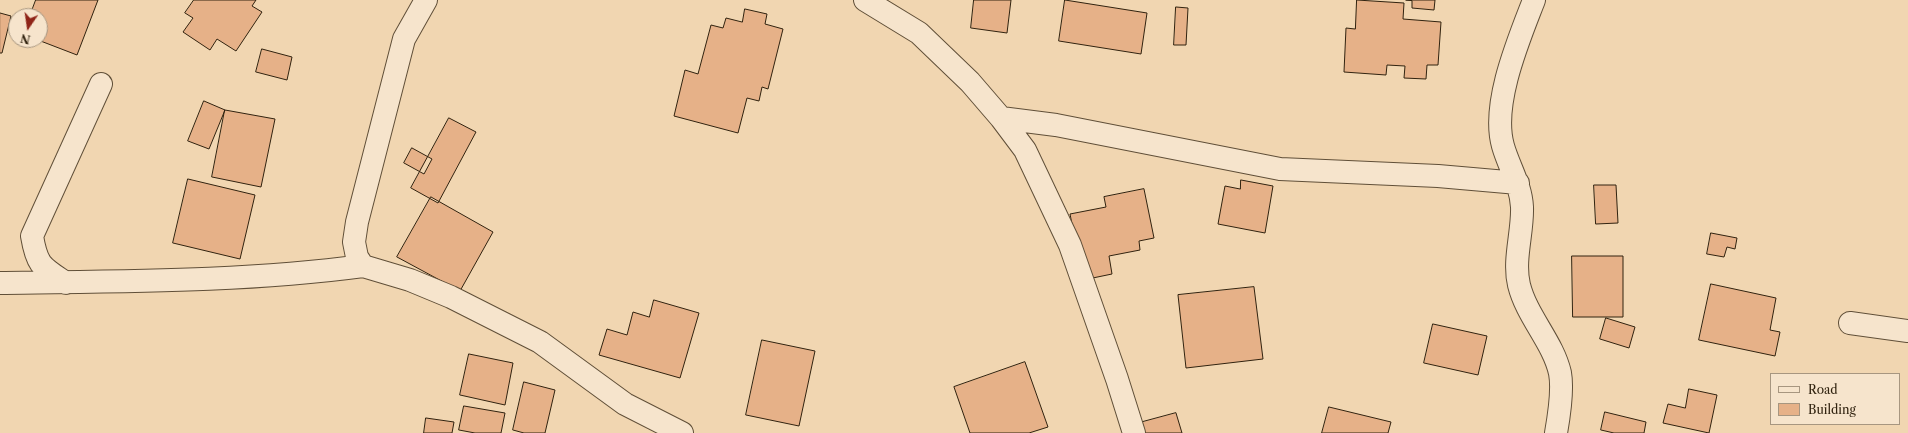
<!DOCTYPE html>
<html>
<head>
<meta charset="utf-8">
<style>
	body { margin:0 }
	#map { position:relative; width:1908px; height:433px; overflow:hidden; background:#f1d6b1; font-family:"Libre Caslon Text",serif }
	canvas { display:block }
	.legend { position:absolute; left:1770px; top:373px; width:130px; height:52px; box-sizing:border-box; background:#f6e4cc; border:1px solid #a79680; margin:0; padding:5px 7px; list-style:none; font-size:12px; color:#30220f }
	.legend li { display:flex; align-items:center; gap:8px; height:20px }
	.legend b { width:20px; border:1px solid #a79680 }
	.north { position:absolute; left:8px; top:8px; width:40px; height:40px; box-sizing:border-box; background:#f6e4cc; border:1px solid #a79680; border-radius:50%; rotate:193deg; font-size:11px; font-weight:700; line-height:16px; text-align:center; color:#30220f }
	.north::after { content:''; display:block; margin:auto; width:14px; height:18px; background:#8f2418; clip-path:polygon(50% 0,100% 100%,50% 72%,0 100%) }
</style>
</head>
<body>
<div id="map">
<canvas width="1908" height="433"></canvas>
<ul class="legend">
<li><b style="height:5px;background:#f6e4cc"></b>Road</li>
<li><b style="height:11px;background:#e6b188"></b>Building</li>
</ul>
<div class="north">N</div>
</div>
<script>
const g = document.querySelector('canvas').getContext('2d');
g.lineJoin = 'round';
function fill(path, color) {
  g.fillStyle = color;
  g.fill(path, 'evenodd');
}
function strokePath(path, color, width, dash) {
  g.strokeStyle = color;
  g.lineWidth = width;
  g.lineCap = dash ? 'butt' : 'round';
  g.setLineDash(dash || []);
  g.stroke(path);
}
const building = new Path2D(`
	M36,0H98L77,55L38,40H40V16H30Z
	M194,0H256L252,6L262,12L236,51L217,39L210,50L183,32L193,18L185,13Z
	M974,0H1011L1007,33L971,28Z
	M1065,0L1147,13L1141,54L1059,41Z
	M1357,0L1404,3L1403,19L1441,22L1438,65H1427L1426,79L1404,78L1405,66L1387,65L1386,75L1344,72L1346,28L1355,29Z
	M1406,0H1435L1434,10L1412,8V1Z
	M1176,7L1188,8L1186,45H1174Z
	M745,9L767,14L765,24L783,29L768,89L762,87L759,101L747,98L738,133L674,116L685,70L698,74L711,25L723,28L726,18L742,22Z
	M0,13L11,16L2,53H0Z
	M262,49L292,57L287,80L256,72Z
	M204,101L225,110L209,149L188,141Z
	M225,110L275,119L261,187L212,177Z
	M449,118L476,132L438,203L411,188Z
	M412,148L432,159L424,174L404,163Z
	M188,179L255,195L240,259L173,243Z
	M1241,180L1273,186L1265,233L1218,224L1225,186L1240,189Z
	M1594,185H1616L1618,223L1596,224Z
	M1144,189L1154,238L1139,241L1140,250L1109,256L1112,274L1083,280L1070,214L1106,207L1104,197Z
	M431,197L493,232L460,291L397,257Z
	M1711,233L1737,238L1735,249L1727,247L1724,257L1707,254Z
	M1572,256H1623V317H1573Z
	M1711,284L1776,298L1770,330L1780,332L1775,356L1699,340Z
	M1254,287L1263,359L1186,368L1178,295Z
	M654,300L699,313L680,378L599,355L607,329L627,335L633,312L649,317Z
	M1606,318L1635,327L1629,348L1600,339Z
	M1433,324L1487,336L1478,375L1424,363Z
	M762,340L815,351L799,426L746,415Z
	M469,354L513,363L505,405L460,395Z
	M1025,362L1048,427L1029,433H970L954,387Z
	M524,382L555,390L545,433H524L513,430Z
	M1689,389L1717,395L1709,433L1663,423L1668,404L1685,408Z
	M464,406L505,413L501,433H475L459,430Z
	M1329,407L1391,422L1388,433H1322Z
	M1605,412L1646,422L1644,433H1614L1601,430Z
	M1176,413L1182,433H1142L1139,423Z
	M426,418L454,422L452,433H424Z`);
const street = new Path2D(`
	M426,0L404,39L357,222L354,242L357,257L363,266L410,280L451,297L540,342L625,404L682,433
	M865,0L919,33L970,82L1001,118L1025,150L1070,245L1117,379L1134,433
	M1534,0C1519,39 1491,104 1503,146C1509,167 1521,185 1522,207C1523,232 1513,260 1519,285C1527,317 1553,342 1560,373C1563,389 1559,416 1556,433
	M1001,118L1056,125L1280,169L1438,176L1518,183
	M0,283C121,281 243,282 363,266
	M66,283C42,267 37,266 32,236L101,84
	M1850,323L1908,331`);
fill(building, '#e6b188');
strokePath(building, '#30220f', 1);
strokePath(street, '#604f38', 24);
strokePath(street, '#f6e4cc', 22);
</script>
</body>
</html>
